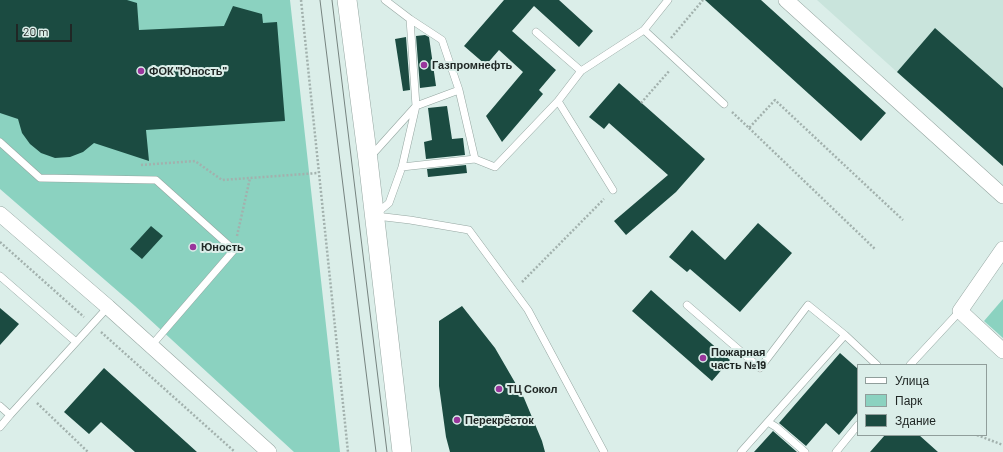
<!DOCTYPE html>
<html>
<head>
<meta charset="utf-8">
<style>
	body { margin:0 }
	#map { position:relative; width:1003px; height:452px; overflow:hidden; background:#dbeee9; font-family:Barlow,sans-serif }
	canvas { display:block }
	.legend { position:absolute; left:857px; top:364px; width:130px; height:72px; box-sizing:border-box; background:#dbeee9; border:1px solid #909e9b; margin:0; padding:5px 7px; list-style:none; font-size:12px; color:#202725 }
	.legend li { display:flex; align-items:center; gap:8px; height:20px }
	.legend b { width:20px; border:1px solid #909e9b }
	.scale { position:absolute; left:16px; top:24px; width:56px; height:18px; box-sizing:border-box; border:2px solid #202725; border-top:0; padding-left:5px; font-size:12px; line-height:14px; white-space:nowrap; color:#202725; -webkit-text-stroke:3px #dbeee9; paint-order:stroke }
</style>
</head>
<body>
<div id="map">
<canvas width="1003" height="452"></canvas>
<ul class="legend">
<li><b style="height:5px;background:#fff"></b>Улица</li>
<li><b style="height:11px;background:#8bd2c0"></b>Парк</li>
<li><b style="height:11px;background:#1b4b41"></b>Здание</li>
</ul>
<div class="scale">20 m</div>
</div>
<script>
const g = document.querySelector('canvas').getContext('2d');
g.lineJoin = 'round';
function fill(path, color) {
  g.fillStyle = color;
  g.fill(path, 'evenodd');
}
function strokePath(path, color, width, dash) {
  g.strokeStyle = color;
  g.lineWidth = width;
  g.lineCap = dash ? 'butt' : 'round';
  g.setLineDash(dash || []);
  g.stroke(path);
}
function write(font, color, halo, rows, align = 'center') {
  g.font = font + ' Barlow,sans-serif';
  g.lineWidth = 4;
  g.setLineDash([]);
  g.textBaseline = 'middle';
  g.strokeStyle = halo;
  g.fillStyle = color;
  for (const [text, x, y, turn = 0] of rows) {
    g.save();
    g.translate(x, y);
    g.rotate((+turn || 0) * Math.PI / 180);
    g.textAlign = isNaN(turn) ? turn : align;
    if (halo) g.strokeText(text, 0, 0);
    g.fillText(text, 0, 0);
    g.restore();
  }
}
const built = new Path2D(`
	M817,0H1003V166L897,72Z`);
const green = new Path2D(`
	M0,0H290L340,452H294L135,306L0,189Z
	M1003,299V338L984,321Z`);
const building = new Path2D(`
	M0,0H127L137,3L139,30L224,26L233,6L262,14L263,23L277,22L285,121L146,130L149,161L94,143L83,152L70,157L55,158L41,153L30,144L22,133L18,119L0,113Z
	M504,0H559L593,31L579,47L534,6L512,31L556,70L539,90L543,94L502,142L486,116L523,72L499,50L486,65L464,46Z
	M705,0H761L886,113L861,141Z
	M935,28L1003,88V166L897,72Z
	M425,35L429,37L436,86L420,88L416,36Z
	M406,37L410,90L403,91L395,39Z
	M619,83L705,159L676,192L626,235L614,221L668,175L609,123L604,129L589,117Z
	M447,106L452,139L463,138L465,155L426,159L424,142L432,140L428,108Z
	M466,165L467,173L428,177L427,169Z
	M758,223L792,253L740,312L690,269L687,272L669,257L692,230L725,260Z
	M151,226L163,236L142,259L130,249Z
	M651,290L730,360L712,381L632,311Z
	M462,306L495,348L524,398L542,441L545,452H450L446,437L439,386V321Z
	M0,308L19,324L0,345Z
	M840,353L858,369V412L839,435L826,423L806,446L779,423Z
	M104,368L197,452H135L101,422L89,434L64,412Z
	M773,431L797,452H754Z
	M885,435H919L938,452H870Z`);
const path = new Path2D(`
	M301,0L348,452
	M671,38L703,0
	M641,103L670,70
	M732,112L749,128L775,100L903,220
	M749,128L875,249
	M141,165L195,161L222,180L250,178
	M237,236L250,178L318,173
	M0,242L84,317
	M522,282L604,199
	M101,332L235,452
	M37,403L88,452
	M977,435L1003,445`);
const service = new Path2D(`
	M668,0L644,30L724,104
	M536,32L581,71
	M0,142L40,178L156,180L234,250L151,346
	M371,156L416,106L459,90
	M475,159L495,167L558,101
	M402,167L475,159L459,90L442,40L410,19
	M613,190L558,101L581,71L644,30
	M377,213L389,203L402,167L416,106L410,19L385,0
	M376,216L410,220L469,230L528,310L604,452
	M0,276L76,342
	M687,305L760,368L808,305L845,335L877,365
	M910,365L960,311
	M0,406L10,415L108,307
	M768,422L776,427L805,452
	M0,427L10,415
	M741,452L845,335
	M836,452L858,425`);
const minor = new Path2D(`
	M786,0L1003,196
	M0,214L108,307L269,452
	M1003,249L960,311L1003,351`);
const tertiary = new Path2D(`
	M347,0L368,160L402,452`);
const tram = new Path2D(`
	M320,0L376,452
	M332,0L387,452`);
const markers = [
	[424,65,4,"#99369c"],
	[141,71,4,"#99369c"],
	[193,247,4,"#99369c"],
	[703,358,4,"#99369c"],
	[499,389,4,"#99369c"],
	[457,420,4,"#99369c"]
];
const poiNames = [
	["Газпромнефть",432,65],
	["ФОК \"Юность\"",149,71],
	["Юность",201,247],
	["Пожарная",711,352],
	["часть №19",711,365],
	["ТЦ Сокол",507,389],
	["Перекрёсток",465,420]
];
fill(built, '#c9e4dc');
fill(green, '#8bd2c0');
fill(building, '#1b4b41');
strokePath(service, '#95a6a1', 8);
strokePath(minor, '#95a6a1', 16);
strokePath(tertiary, '#95a6a1', 20);
strokePath(path, '#a2b1ad', 2.5, [2, 2]);
strokePath(service, '#fff', 7);
strokePath(minor, '#fff', 15);
strokePath(tertiary, '#fff', 19);
strokePath(tram, '#76837f', 1);
for (const [x, y, r, color] of markers) {
  const dot = new Path2D();
  dot.arc(x, y, r, 0, 2 * Math.PI);
  g.fillStyle = color;
  g.fill(dot);
  strokePath(dot, '#dbeee9', 1.5);
}
write('bold 11px', '#202725', '#dbeee9', poiNames, 'left');
</script>
</body>
</html>
